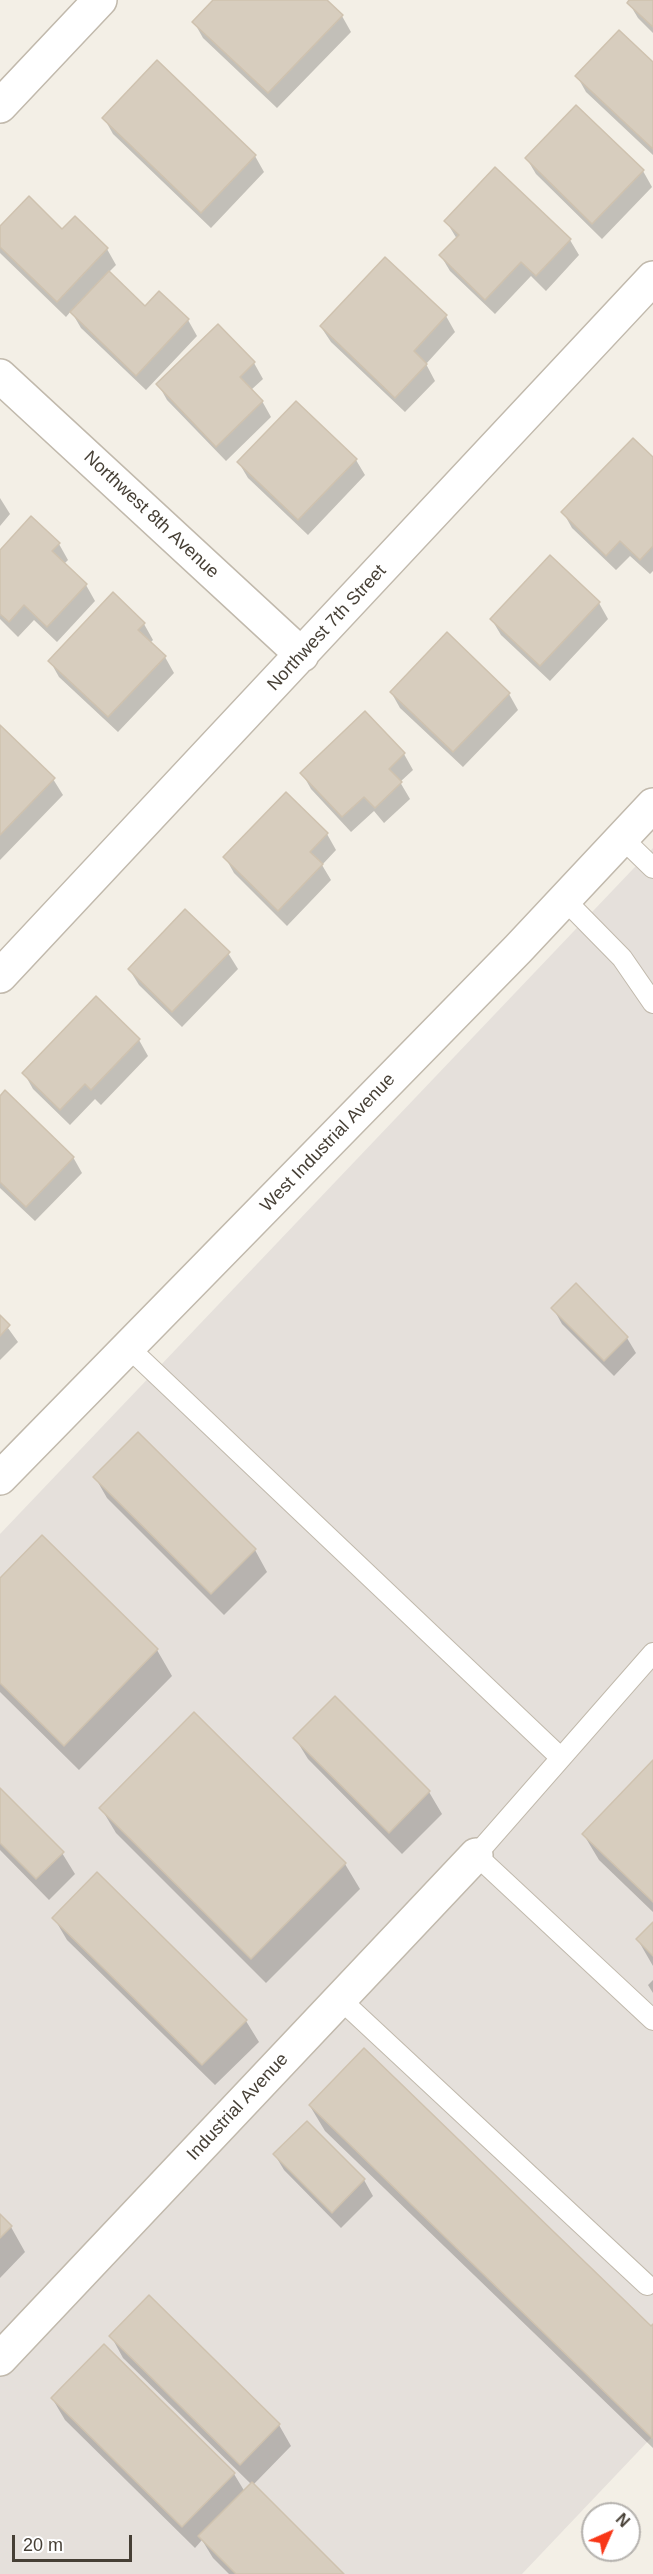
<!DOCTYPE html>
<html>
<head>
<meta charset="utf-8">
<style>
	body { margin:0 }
	#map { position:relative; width:653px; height:2574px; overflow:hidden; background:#f3efe6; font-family:Helvetica,sans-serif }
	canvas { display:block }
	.north { position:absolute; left:581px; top:2502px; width:60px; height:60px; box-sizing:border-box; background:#fff; border:2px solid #b5b2ae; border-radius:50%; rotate:45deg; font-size:16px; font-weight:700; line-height:24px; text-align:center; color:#463f35 }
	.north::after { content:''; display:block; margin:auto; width:21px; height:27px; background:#f83718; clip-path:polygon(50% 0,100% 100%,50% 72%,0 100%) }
	.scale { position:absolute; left:12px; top:2535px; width:120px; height:27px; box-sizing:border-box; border:3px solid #463f35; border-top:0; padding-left:8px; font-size:18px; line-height:21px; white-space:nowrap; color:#463f35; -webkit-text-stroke:4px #fff; paint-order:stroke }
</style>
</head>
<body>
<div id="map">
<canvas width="653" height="2574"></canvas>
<div class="north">N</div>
<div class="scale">20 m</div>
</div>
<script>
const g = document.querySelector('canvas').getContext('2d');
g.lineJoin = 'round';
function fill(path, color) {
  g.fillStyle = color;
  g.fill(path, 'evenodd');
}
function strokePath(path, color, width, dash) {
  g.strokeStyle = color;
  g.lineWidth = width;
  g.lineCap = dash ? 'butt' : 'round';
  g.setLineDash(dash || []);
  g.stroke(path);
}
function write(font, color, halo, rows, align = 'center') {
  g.font = font + ' Helvetica,sans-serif';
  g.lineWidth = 4.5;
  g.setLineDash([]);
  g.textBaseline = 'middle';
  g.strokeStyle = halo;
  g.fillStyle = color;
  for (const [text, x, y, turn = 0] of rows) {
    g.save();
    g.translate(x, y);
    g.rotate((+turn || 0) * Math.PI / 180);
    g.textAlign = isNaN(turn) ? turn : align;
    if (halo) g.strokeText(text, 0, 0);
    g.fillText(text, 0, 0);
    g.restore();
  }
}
const industrial = new Path2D(`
	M653,848V2436L522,2574H0V1534Z`);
const shadow = new Path2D(`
	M215,0H325L342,16L351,32L277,108L203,38L194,22Z
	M631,0H653V33L638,18L629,3Z
	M157,62L255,156L264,172L211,228L113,134L104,118Z
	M653,64V155L586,92L577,76Z
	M576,107L643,171L652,187L602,239L536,174L527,159Z
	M446,221L570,240L579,255L546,291L531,276L495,314L450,271L441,256L457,239Z
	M0,229L62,231L107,249L116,265L108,273L145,308L159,293L188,320L197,336L146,390L81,328L71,311L66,317L0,253Z
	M385,259L446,316L455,332L426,364L435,381L405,412L331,342L321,327Z
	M254,363L263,379L251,390L262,401L271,417L226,461L167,400L158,384Z
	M653,459V571L650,574L630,556L616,570L572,528L563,512Z
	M356,460L365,475L308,535L248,478L239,463Z
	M0,498L10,514L0,526Z
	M59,544L68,560L64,564L86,585L95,601L57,642L34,620L18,637L0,619V552Z
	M113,594L144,624L153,640L150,643L165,657L174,673L118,732L59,677L50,661Z
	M599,603L608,619L550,681L501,635L492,620Z
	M391,692L509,694L518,710L463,767L400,708Z
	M0,727L53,779L63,795L0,860Z
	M404,754L413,770L400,782L410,799L384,823L374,811L351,832L311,789L302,773Z
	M286,794L327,834L336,850L322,865L331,880L287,926L234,873L225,857Z
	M228,953L238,969L182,1027L139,985L129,969Z
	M139,1040L148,1056L101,1105L95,1099L70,1125L33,1089L24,1073Z
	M0,1098L73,1157L82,1173L35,1221L0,1188Z
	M553,1308L627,1338L636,1353L614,1376L562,1324Z
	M0,1317L18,1342L0,1360Z
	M95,1477L255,1550L267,1572L224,1615L107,1498Z
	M42,1537L157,1650L172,1676L79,1770L0,1692V1580Z
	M335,1698L429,1792L442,1814L402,1854L308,1759L295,1738Z
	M653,1762V1912L599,1860L584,1835Z
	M0,1791L62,1853L75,1874L49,1900L0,1850Z
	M101,1808L345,1864L360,1889L266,1983L116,1833Z
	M54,1918L246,2021L259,2042L215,2085L67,1940Z
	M653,1924V1966L638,1940Z
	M653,1980V1993L648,1985Z
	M310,2106L651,2328L653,2326V2448L325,2131Z
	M307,2123L364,2180L373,2196L341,2228L284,2170L275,2155Z
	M0,2217L11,2227L25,2252L0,2278Z
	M111,2336L279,2425L291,2446L253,2485L342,2574H229L213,2558L202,2540L195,2548L65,2420L52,2398L104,2346L234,2474L245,2492L252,2485L123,2358Z`);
const building = new Path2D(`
	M213,0H327L343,15L268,93L192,22Z
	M629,0H653V27L627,3Z
	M619,30L653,62V149L575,76Z
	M157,60L256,155L201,213L102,118Z
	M576,105L644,170L592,224L525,158Z
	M495,167L571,239L536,276L521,262L485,300L439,255L459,235L444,221Z
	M29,196L62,229L75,216L108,248L57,302L0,247V226Z
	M385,257L447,315L414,351L427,364L395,398L320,326Z
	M109,271L145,306L159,291L189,319L136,376L70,312Z
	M218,324L255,362L240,377L263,401L216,447L156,384Z
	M296,401L357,459L298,520L237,462Z
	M633,438L653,457V546L640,560L620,541L606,556L561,512Z
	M31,516L60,543L52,551L87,584L47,627L24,605L9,622L0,614V550Z
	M550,555L600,602L540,666L490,619Z
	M113,592L145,623L138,630L166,656L108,717L48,661Z
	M447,632L510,693L453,752L390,692Z
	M365,711L405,753L389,769L402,782L375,808L364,797L342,817L300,773Z
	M0,725L55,778L0,835Z
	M286,792L328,833L310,852L323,864L278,911L223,857Z
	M185,909L230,952L172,1012L128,969Z
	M96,996L140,1039L91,1090L85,1084L60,1110L22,1073Z
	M5,1090L74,1157L26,1207L0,1182V1096Z
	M576,1283L628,1337L604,1361L551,1308Z
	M0,1315L10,1325L0,1336Z
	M138,1432L256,1549L211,1594L93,1477Z
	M42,1535L158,1649L64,1746L0,1683V1578Z
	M335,1696L430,1791L389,1833L293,1738Z
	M194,1712L346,1863L251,1959L99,1808Z
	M653,1760V1902L582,1834Z
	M0,1788L64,1852L36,1879L0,1843Z
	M97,1872L247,2020L202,2065L52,1918Z
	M653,1922V1956L636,1939Z
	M364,2048L651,2326L653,2324L652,2438L309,2105Z
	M307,2121L365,2179L332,2213L273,2154Z
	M0,2214L12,2226L0,2238Z
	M149,2295L280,2424L240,2465L109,2336Z
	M104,2344L235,2473L182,2527L51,2398Z
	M252,2482L344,2574H236L198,2536Z`);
const lane = new Path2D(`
	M622,838L653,868
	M565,900L622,958L653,1003
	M128,1347L561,1758
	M653,1653L476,1855L653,2020
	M340,1999L647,2285`);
const street = new Path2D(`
	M0,106L100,0
	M0,376L302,655
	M0,976L653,278
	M0,1478L518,949L653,805
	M0,2359L476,1855`);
const streetNames = [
	["Northwest 8th Avenue",151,515,43],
	["Northwest 7th Street",327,628,-47],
	["West Industrial Avenue",328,1143,-46],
	["Industrial Avenue",238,2107,-47]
];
fill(industrial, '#e5e0db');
fill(shadow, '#0003');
fill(building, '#d7cdbe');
strokePath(building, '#cfc2af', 1.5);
strokePath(lane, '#c1b9ac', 22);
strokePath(street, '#c1b9ac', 36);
strokePath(lane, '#fff', 20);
strokePath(street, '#fff', 33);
write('18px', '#463f35', '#fff', streetNames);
</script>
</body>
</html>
